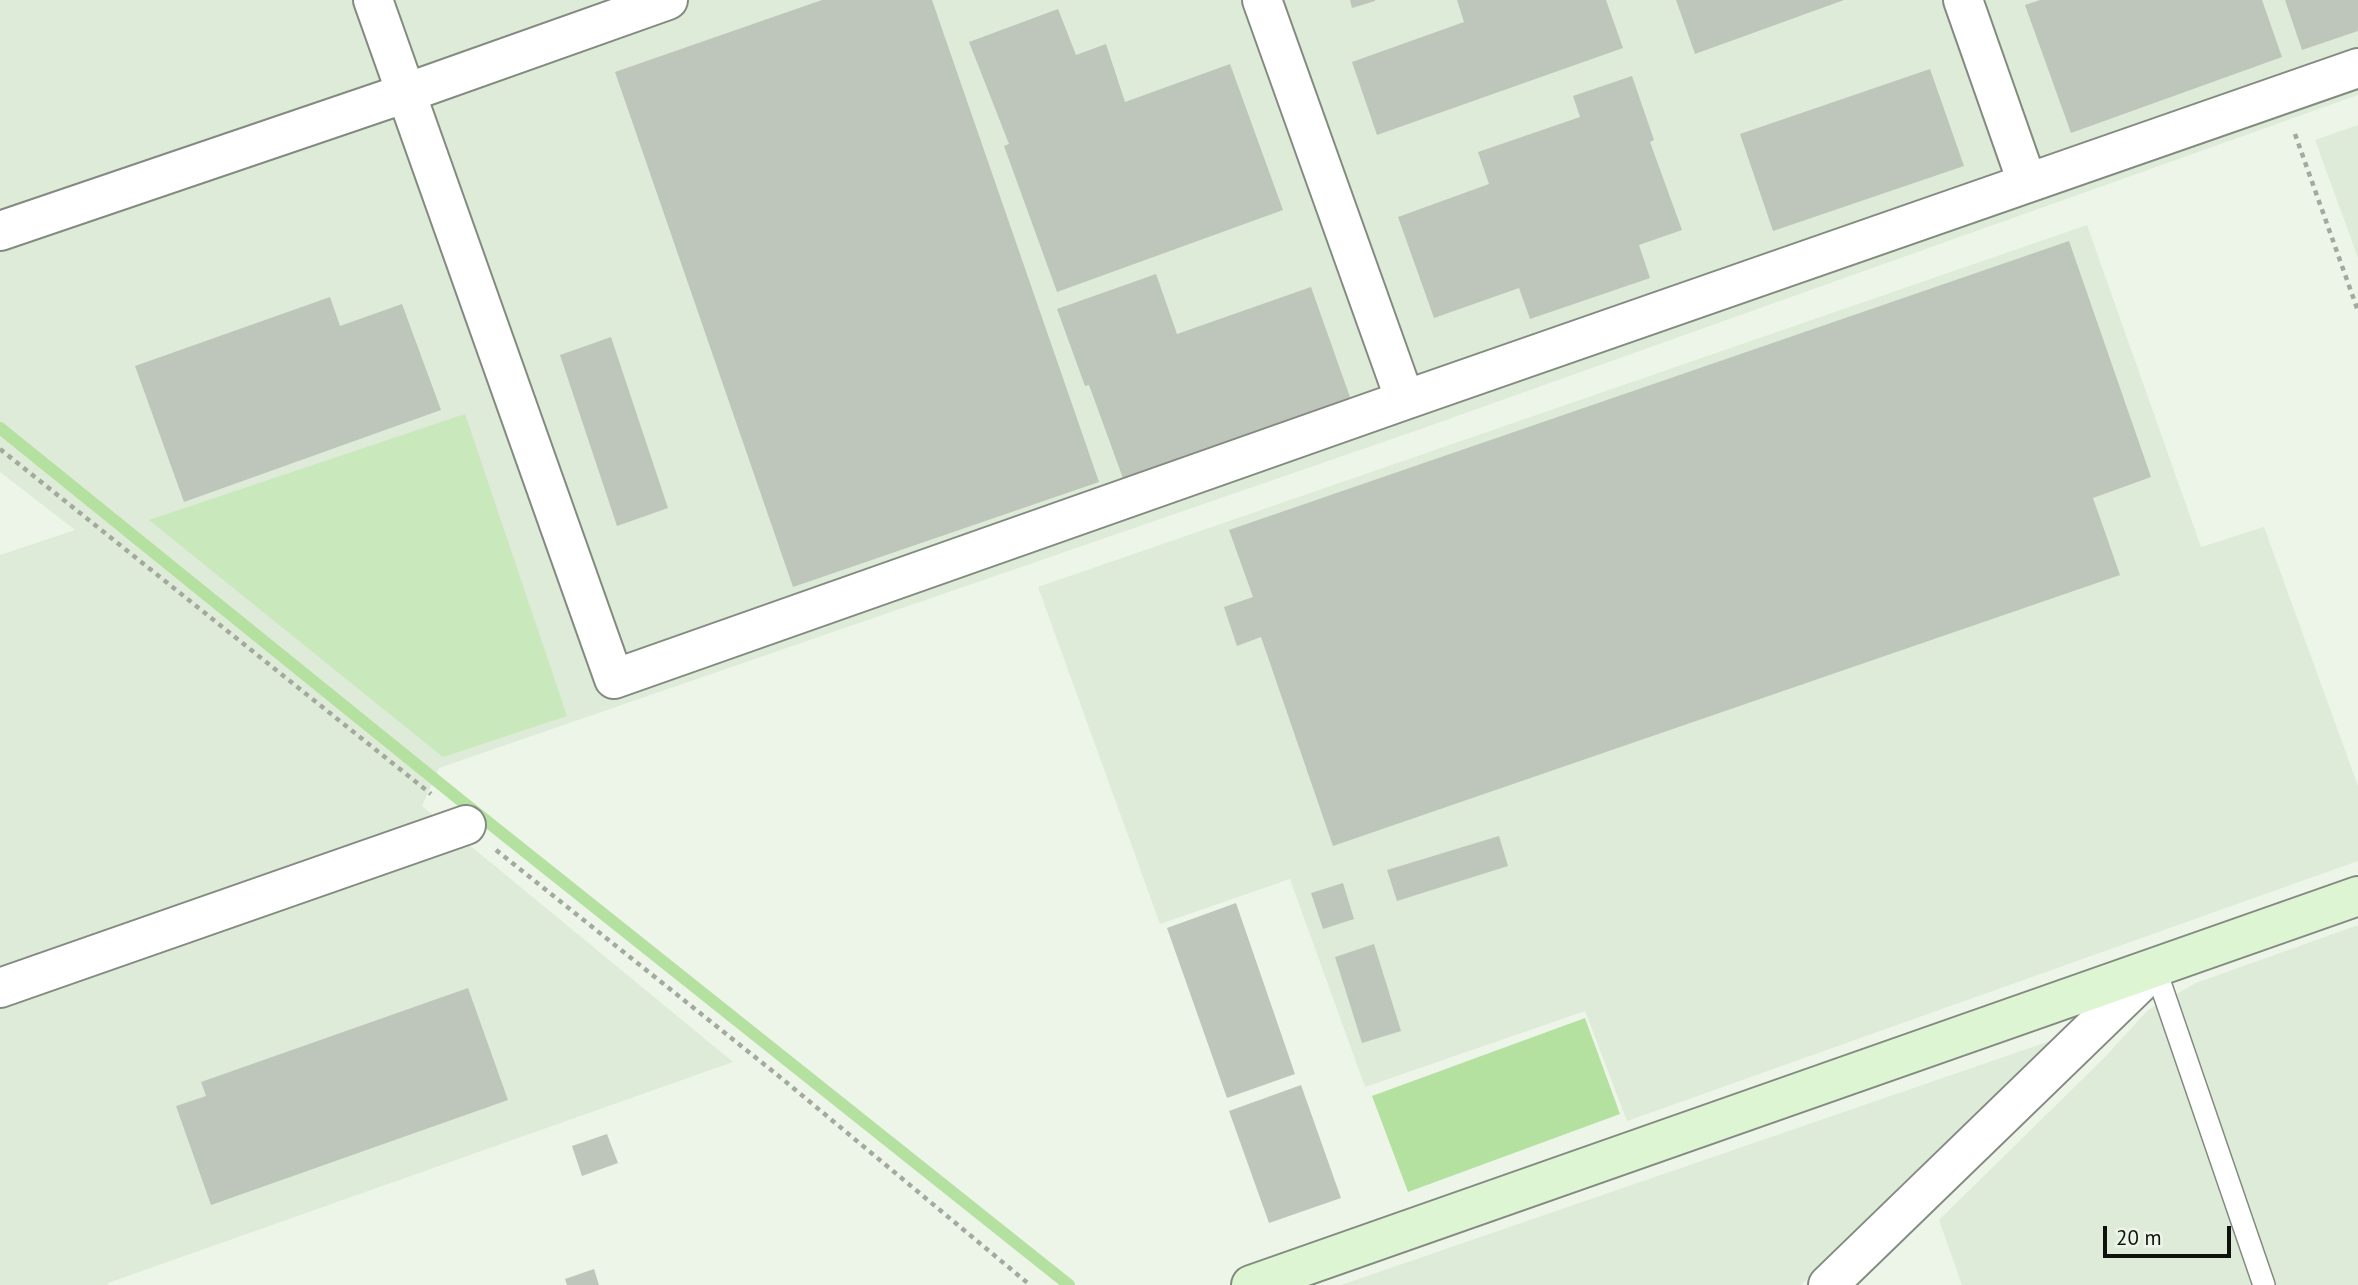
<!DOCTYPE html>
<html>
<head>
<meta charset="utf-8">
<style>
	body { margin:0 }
	#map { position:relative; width:2358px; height:1285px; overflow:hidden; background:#edf5e9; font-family:"PT Sans",sans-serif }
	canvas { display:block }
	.scale { position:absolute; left:2103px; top:1226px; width:128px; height:32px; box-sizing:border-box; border:4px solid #0f110d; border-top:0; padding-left:9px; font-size:21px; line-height:24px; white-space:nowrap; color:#0f110d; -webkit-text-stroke:5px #edf5e9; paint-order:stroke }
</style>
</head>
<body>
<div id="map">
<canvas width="2358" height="1285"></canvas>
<div class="scale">20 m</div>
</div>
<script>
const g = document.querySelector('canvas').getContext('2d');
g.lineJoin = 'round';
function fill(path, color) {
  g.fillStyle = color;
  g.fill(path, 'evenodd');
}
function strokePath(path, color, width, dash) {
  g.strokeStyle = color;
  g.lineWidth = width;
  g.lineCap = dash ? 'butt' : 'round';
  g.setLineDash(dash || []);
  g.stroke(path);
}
const built = new Path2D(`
	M0,0H2358V95L1415,431L439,768L422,806L733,1062L108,1283V1285H0V555L75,530L0,472Z
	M2358,125V258L2315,140Z
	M2087,225L2201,547L2264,527L2358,786V861L1627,1121L1585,1011L1365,1087L1290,879L1160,924L1038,587Z
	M2358,925V1285H1962L1939,1220L2105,1057L2148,1010L2196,983Z
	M2056,1039L1801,1285H1341Z`);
const green = new Path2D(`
	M465,414L567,716L443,757L149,520Z`);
const water = new Path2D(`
	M1585,1018L1620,1114L1408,1192L1372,1096Z`);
const stream = new Path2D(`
	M0,428L459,799L1069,1285`);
const building = new Path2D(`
	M822,0H932L1099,482L793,587L615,72Z
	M1350,0H1375V1L1352,8Z
	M1457,0H1606L1623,48L1377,135L1352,62L1464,22Z
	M1676,0H1844L1695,54Z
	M2040,0H2262L2282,57L2071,133L2025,5Z
	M2285,0H2358V31L2302,50Z
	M1058,9L1076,55L1106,44L1125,102L1230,64L1283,210L1057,292L1004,146L1009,144L969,42Z
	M1930,69L1964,166L1773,231L1740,134Z
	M1632,76L1654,140L1650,142L1682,230L1639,245L1650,278L1530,319L1519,288L1434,318L1398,217L1489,184L1478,152L1580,117L1573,96Z
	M2069,241L2151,477L2093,498L2120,575L1333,846L1261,637L1237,646L1224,607L1253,597L1229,530Z
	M1156,274L1177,334L1311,287L1351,400L1124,481L1089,385L1085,386L1057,309Z
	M330,297L340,326L402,304L441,410L184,502L135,366Z
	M611,337L668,508L617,526L560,355Z
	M1499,836L1508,866L1397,901L1387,870Z
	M1343,883L1354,919L1323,929L1311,893Z
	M1236,903L1295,1074L1227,1098L1167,928Z
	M1374,944L1401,1031L1362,1043L1335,957Z
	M468,988L508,1100L211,1205L176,1106L206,1096L201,1082Z
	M1301,1085L1341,1198L1269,1223L1229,1111Z
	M607,1134L618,1163L582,1176L572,1146Z
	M594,1269L599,1285H567L565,1279Z`);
const path = new Path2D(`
	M2295,134L2358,311
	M0,449L431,794
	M496,850L780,1077L1030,1285`);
const lane = new Path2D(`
	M2155,968L2264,1285`);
const street = new Path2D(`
	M373,0L614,679L1405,400L2358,68
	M1262,0L1405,400
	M1963,0L2027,182
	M0,231L406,93L668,0
	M0,988L466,825
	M1828,1285L2155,968`);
const secondary = new Path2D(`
	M1251,1285L2358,896`);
fill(built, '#deebd8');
fill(green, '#c9e8bc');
fill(water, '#b4e1a0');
strokePath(stream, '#b4e1a0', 12);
fill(building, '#bec6bb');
strokePath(lane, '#838b80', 24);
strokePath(street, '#838b80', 42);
strokePath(secondary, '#838b80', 42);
strokePath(path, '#a3a99f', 4.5, [5, 5]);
strokePath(lane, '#fff', 21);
strokePath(street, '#fff', 38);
strokePath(secondary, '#def5d3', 38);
</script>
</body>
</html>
